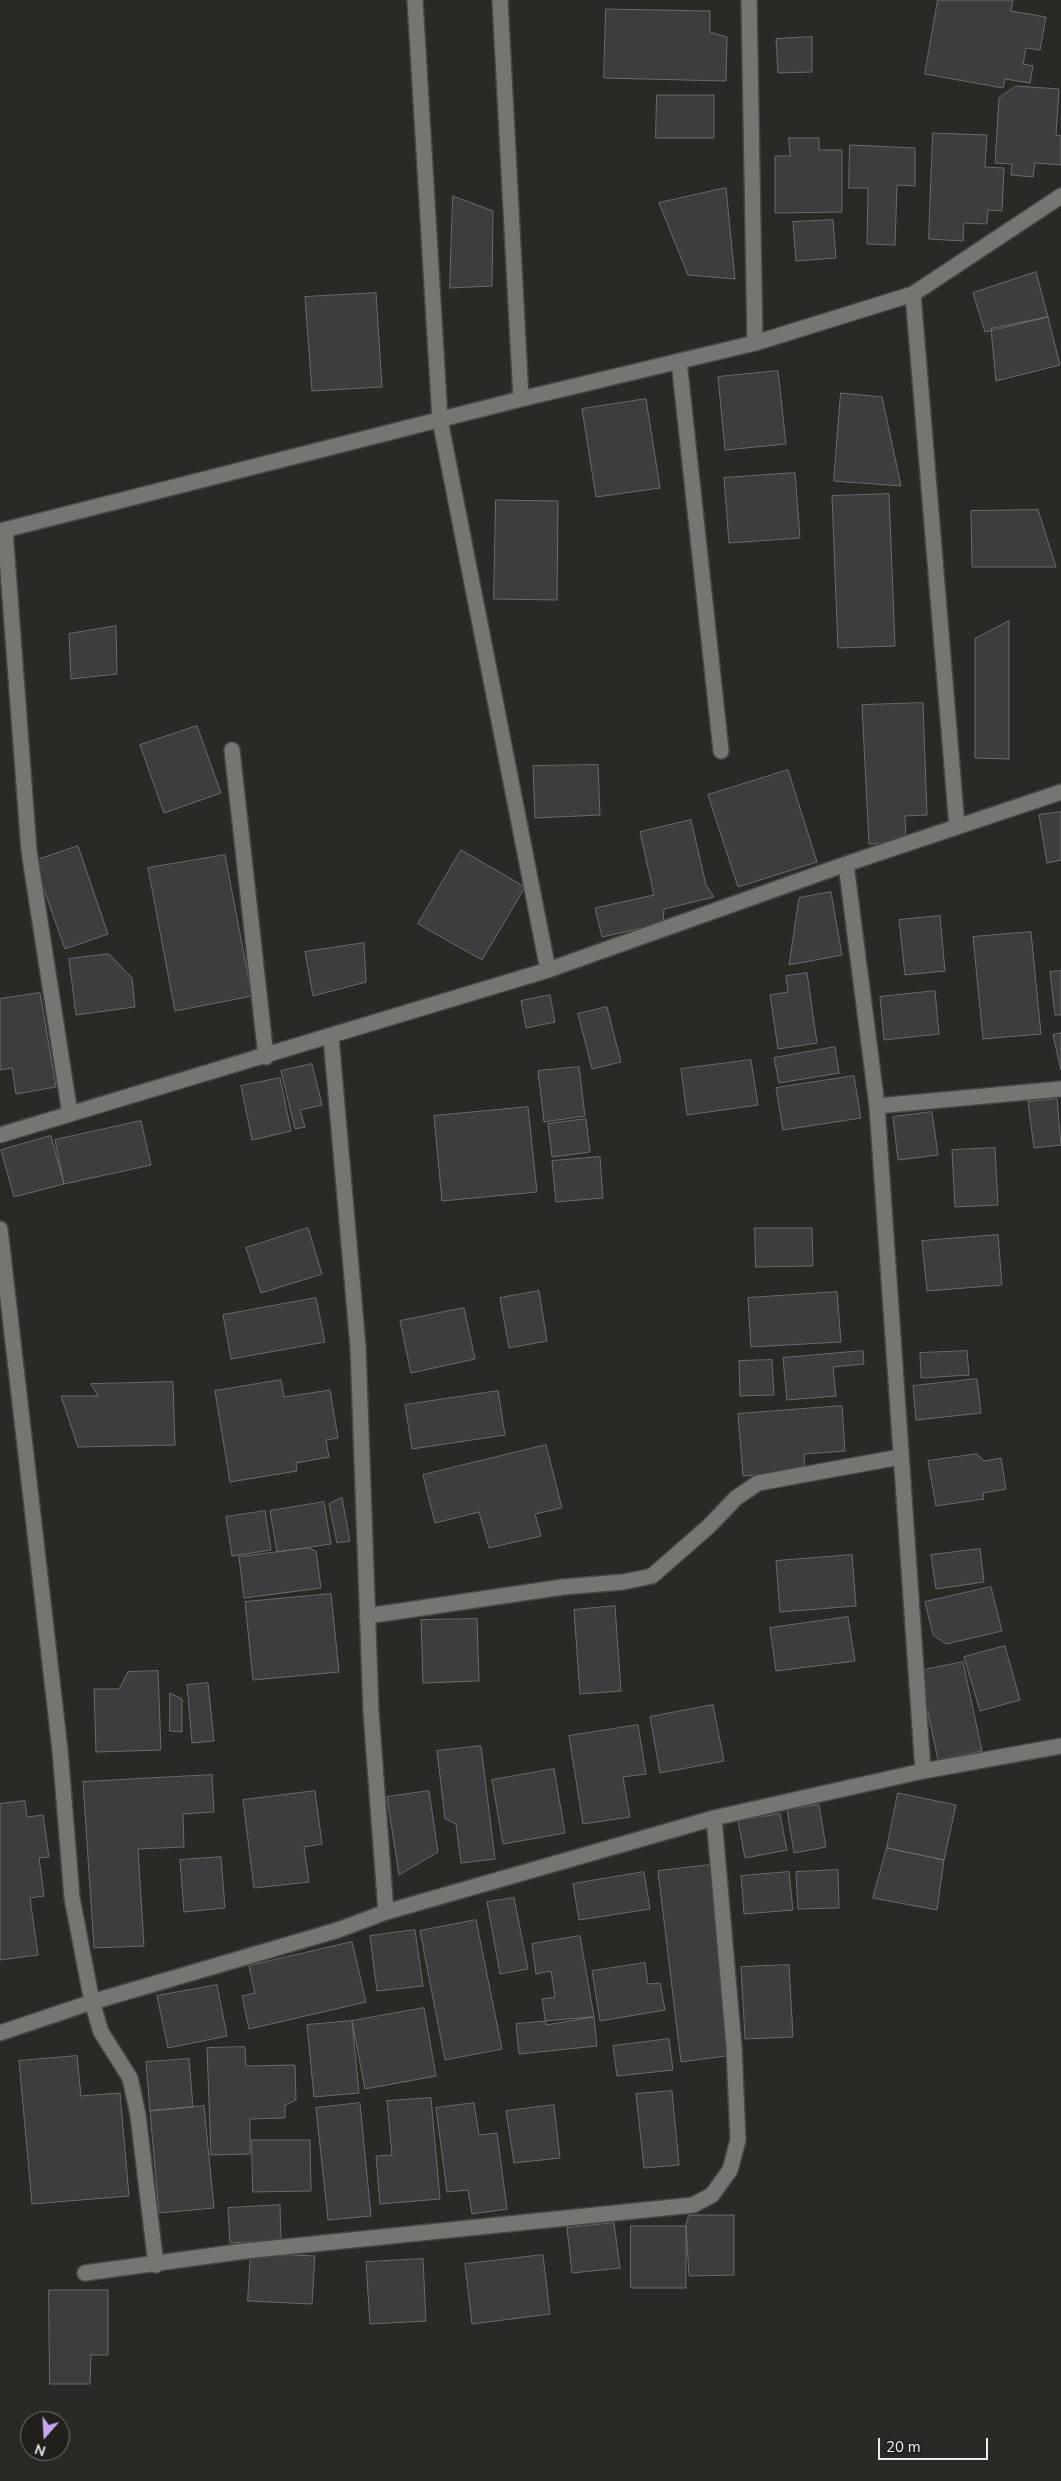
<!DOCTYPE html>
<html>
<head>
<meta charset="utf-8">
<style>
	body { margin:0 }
	#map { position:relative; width:1061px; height:2481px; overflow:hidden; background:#2a2926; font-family:"Nunito Sans",sans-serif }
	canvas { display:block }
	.north { position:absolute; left:20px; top:2411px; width:50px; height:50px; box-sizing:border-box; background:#201f1c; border:1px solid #72716e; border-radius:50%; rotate:199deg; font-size:14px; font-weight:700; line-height:20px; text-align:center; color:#ececea }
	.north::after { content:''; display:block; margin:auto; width:18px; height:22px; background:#c6a6f0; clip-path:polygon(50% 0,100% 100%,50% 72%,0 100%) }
	.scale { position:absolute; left:878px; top:2438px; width:110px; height:22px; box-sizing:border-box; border:2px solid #ececea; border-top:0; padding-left:6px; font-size:15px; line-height:18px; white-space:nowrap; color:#ececea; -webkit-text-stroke:4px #201f1c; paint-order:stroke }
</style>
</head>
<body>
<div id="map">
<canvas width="1061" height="2481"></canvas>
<div class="north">N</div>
<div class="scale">20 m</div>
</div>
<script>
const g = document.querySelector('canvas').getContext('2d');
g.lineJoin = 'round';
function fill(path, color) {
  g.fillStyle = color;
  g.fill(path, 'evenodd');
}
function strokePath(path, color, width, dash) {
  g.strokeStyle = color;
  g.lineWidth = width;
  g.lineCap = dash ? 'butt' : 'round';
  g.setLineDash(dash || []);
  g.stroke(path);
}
const building = new Path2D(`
	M938,0H1013L1011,11L1046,17L1040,50L1026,48L1023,64L1033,66L1030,83L1005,79L1003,88L925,74Z
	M606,9L710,11V32L727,37L726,81L604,78Z
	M812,37V72L778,73L776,39Z
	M1016,86L1059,89L1056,135L1061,136V165L1035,163L1033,177L1011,175L1012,164L995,163L999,98Z
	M657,95H714V138H656Z
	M933,133L987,135L985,167L1004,168L1002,211L988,210L987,224L964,223L963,241L929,239Z
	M789,138H819V150H842V212L775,213V156H790Z
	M850,145L915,148V186L897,185L895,245L867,244L868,188H849Z
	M726,188L735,279L688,275L659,203Z
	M453,196L493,211L492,286L450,288Z
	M833,220L836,258L796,261L793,222Z
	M1036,272L1048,317L985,332L973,293Z
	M376,293L382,387L312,391L305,297Z
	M1048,317L1060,365L996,381L991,329Z
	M778,371L786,444L725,450L718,377Z
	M841,393L882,397L901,486L834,481Z
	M646,399L660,488L596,497L582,409Z
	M795,473L800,538L729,543L724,478Z
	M889,494L895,646L838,648L832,496Z
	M496,500L558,501L557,600L494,599Z
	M1038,510L1056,567H972L971,511Z
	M1009,621V759L975,758V639Z
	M116,626L117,674L71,679L69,634Z
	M923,703L927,815L905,816L906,843L869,844L862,705Z
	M197,726L221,793L164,813L140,745Z
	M598,765L600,815L535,818L533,766Z
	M788,770L817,862L738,887L708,795Z
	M1061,812V860L1047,863L1039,815Z
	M691,820L706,885L714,897L664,909L663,923L602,937L595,908L654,895L640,832Z
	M78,846L108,934L65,949L34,861Z
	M461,850L525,887L482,960L418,924Z
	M225,855L252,996L175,1011L148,868Z
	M831,892L842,955L789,965L799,898Z
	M940,916L945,971L905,975L899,920Z
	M1031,932L1041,1034L983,1039L973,937Z
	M364,943L366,982L313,996L305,952Z
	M109,954L132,978L135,1007L76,1015L69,959Z
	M1061,971V1015H1055L1050,972Z
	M807,973L817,1043L778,1049L770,995L788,992L786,976Z
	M935,991L939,1034L884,1040L880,997Z
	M40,993L56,1087L16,1094L12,1068L0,1070V999Z
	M550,995L555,1022L526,1028L521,1001Z
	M607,1007L621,1062L592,1069L578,1014Z
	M1061,1033V1070L1053,1035Z
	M835,1047L839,1073L779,1083L774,1058Z
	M751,1060L758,1105L687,1115L681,1069Z
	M312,1064L322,1105L300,1110L305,1127L295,1129L281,1071Z
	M579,1067L585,1116L544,1122L538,1071Z
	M854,1076L861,1118L783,1130L776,1088Z
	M280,1078L291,1131L252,1140L241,1086Z
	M1057,1099L1061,1145L1034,1148L1028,1102Z
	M528,1107L537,1192L442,1201L434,1116Z
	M932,1112L938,1155L898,1160L893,1117Z
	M586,1119L590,1152L552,1157L548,1124Z
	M141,1121L151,1165L64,1184L55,1140Z
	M51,1136L64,1184L14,1197L1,1150Z
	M995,1148L998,1205L955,1207L952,1150Z
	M600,1157L603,1198L556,1202L552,1161Z
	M308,1228L322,1274L261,1293L246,1248Z
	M755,1228H812L813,1266L756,1267Z
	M998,1235L1002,1285L927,1291L922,1241Z
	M539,1291L547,1341L509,1348L500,1298Z
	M837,1292L841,1342L751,1347L748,1298Z
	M316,1298L325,1342L231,1359L223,1315Z
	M464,1308L475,1359L411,1373L400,1321Z
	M863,1351L864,1364L833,1367L836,1396L787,1400L783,1358Z
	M967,1351L969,1375L921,1378L920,1353Z
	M772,1360L774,1395L740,1396L739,1361Z
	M977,1379L981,1413L916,1420L913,1386Z
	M281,1380L284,1397L330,1390L338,1438L326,1440L329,1457L296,1463L297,1471L230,1482L215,1391Z
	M173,1382L175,1445L78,1447L61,1396H98L91,1384Z
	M498,1391L505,1435L412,1449L405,1405Z
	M842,1406L845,1451L804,1454L805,1472L743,1476L738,1414Z
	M546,1445L562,1508L535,1514L541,1536L489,1548L479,1512L435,1523L423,1475Z
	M977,1454L984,1461L1001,1458L1006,1489L983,1493L984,1499L936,1506L928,1461Z
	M342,1498L350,1541L337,1543L329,1504Z
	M324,1502L331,1544L277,1552L270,1511Z
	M265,1511L271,1550L232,1556L226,1517Z
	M309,1548L316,1551L321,1588L244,1598L239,1557Z
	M980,1549L984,1582L936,1589L931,1555Z
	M852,1555L856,1606L780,1612L776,1561Z
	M991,1587L1002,1631L946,1644L933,1635L925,1602Z
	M331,1594L339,1672L253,1680L245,1602Z
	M615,1606L621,1691L580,1694L574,1610Z
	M848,1617L855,1661L776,1671L770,1628Z
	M477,1619L479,1681L423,1683L421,1620Z
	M1005,1646L1020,1700L980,1711L964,1657Z
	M963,1662L982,1751L938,1760L919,1671Z
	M158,1671L161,1750L96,1752L94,1689H119L128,1672Z
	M208,1683L214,1741L192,1743L187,1685Z
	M170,1693L182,1699V1732L170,1731Z
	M713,1705L724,1761L660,1773L650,1717Z
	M638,1725L646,1774L623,1777L630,1817L583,1824L569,1736Z
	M481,1746L495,1859L461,1863L456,1824L445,1819L437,1751Z
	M554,1769L565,1833L503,1844L492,1780Z
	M212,1775L214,1812L183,1814L184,1847L138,1849L144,1946L94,1948L83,1782Z
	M315,1791L322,1844L304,1847L309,1882L254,1888L243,1800Z
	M429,1791L438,1852L399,1875L387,1797Z
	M898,1793L956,1805L944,1860L887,1848Z
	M25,1801L27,1817L43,1815L49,1857L39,1858L44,1896L30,1898L38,1955L0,1960V1804Z
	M819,1805L826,1847L794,1853L787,1810Z
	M780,1814L787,1850L745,1858L738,1821Z
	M887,1848L944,1860L937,1910L873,1898Z
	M221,1857L225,1908L184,1912L180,1860Z
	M710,1865L733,2055L681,2062L658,1871Z
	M838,1870L839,1908L798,1909L796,1872Z
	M644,1872L650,1909L579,1920L573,1884Z
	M789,1872L793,1910L744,1914L741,1876Z
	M514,1898L528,1969L500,1974L487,1902Z
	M476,1920L502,2049L445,2060L420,1931Z
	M415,1930L423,1986L377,1991L370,1936Z
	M580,1936L594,2017L546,2025L542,1999L555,1997L551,1971L536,1974L532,1944Z
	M352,1942L366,2002L249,2029L242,1996L255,1993L249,1966Z
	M645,1963L648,1984L660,1983L665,2010L600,2021L592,1971Z
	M789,1965L793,2037L745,2039L741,1967Z
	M217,1985L227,2036L168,2048L157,1996Z
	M424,2008L436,2076L365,2089L352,2021Z
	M594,2017L597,2046L519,2054L516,2024Z
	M352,2021L359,2093L314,2097L307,2025Z
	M669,2039L673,2070L617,2076L613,2046Z
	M245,2047L246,2066L295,2065L296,2100L285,2105V2118L250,2119V2154L211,2155L207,2048Z
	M77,2056L81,2096L120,2093L129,2196L32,2204L19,2061Z
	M189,2059L193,2107L150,2111L146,2062Z
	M672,2091L679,2165L644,2168L636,2094Z
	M431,2098L440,2199L380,2204L376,2156L392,2155L387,2101Z
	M360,2103L371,2216L328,2220L316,2108Z
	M474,2103L479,2135L497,2133L507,2209L472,2214L468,2190L447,2192L436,2108Z
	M554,2105L560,2158L514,2163L506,2111Z
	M204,2106L214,2208L159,2213L150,2111Z
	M252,2140H310L311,2191L253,2192Z
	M280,2205L281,2240L230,2243L228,2208Z
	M689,2215H734V2275L689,2276L686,2226Z
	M614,2223L620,2268L572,2273L567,2228Z
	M631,2226H686V2288H631Z
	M251,2253L315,2256L312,2304L248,2301Z
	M543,2255L550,2314L472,2324L465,2264Z
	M423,2259L426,2321L370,2324L366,2262Z
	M49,2290H108V2355H91L90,2384H50Z`);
const minor = new Path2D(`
	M415,0L440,420L548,970
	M500,0L521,399
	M749,0L755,343
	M913,294L957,827
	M679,361L721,751
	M5,530L29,851L70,1114
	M0,531L521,399L755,343L913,294L1061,196
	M232,750L266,1057
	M846,864L877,1106L923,1771
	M331,1037L358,1347L371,1712L386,1912
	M877,1106L1061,1089
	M0,1135L548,970L846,864L1061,792
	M0,1229L60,1750L72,1898L92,2002L101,2032L130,2078L138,2115L156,2265
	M367,1616L563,1587L623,1582L652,1576L708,1527L736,1498L758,1483L900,1457
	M0,2033L92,2002L338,1930L386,1912L714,1818L923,1771L1061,1746
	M85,2273L245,2251L693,2205L712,2195L730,2170L738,2140L734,2047L714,1818`);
fill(building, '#3e3c3f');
strokePath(building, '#6b6a6d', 1);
strokePath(minor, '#464644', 18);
strokePath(minor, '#767572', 15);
</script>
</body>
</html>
